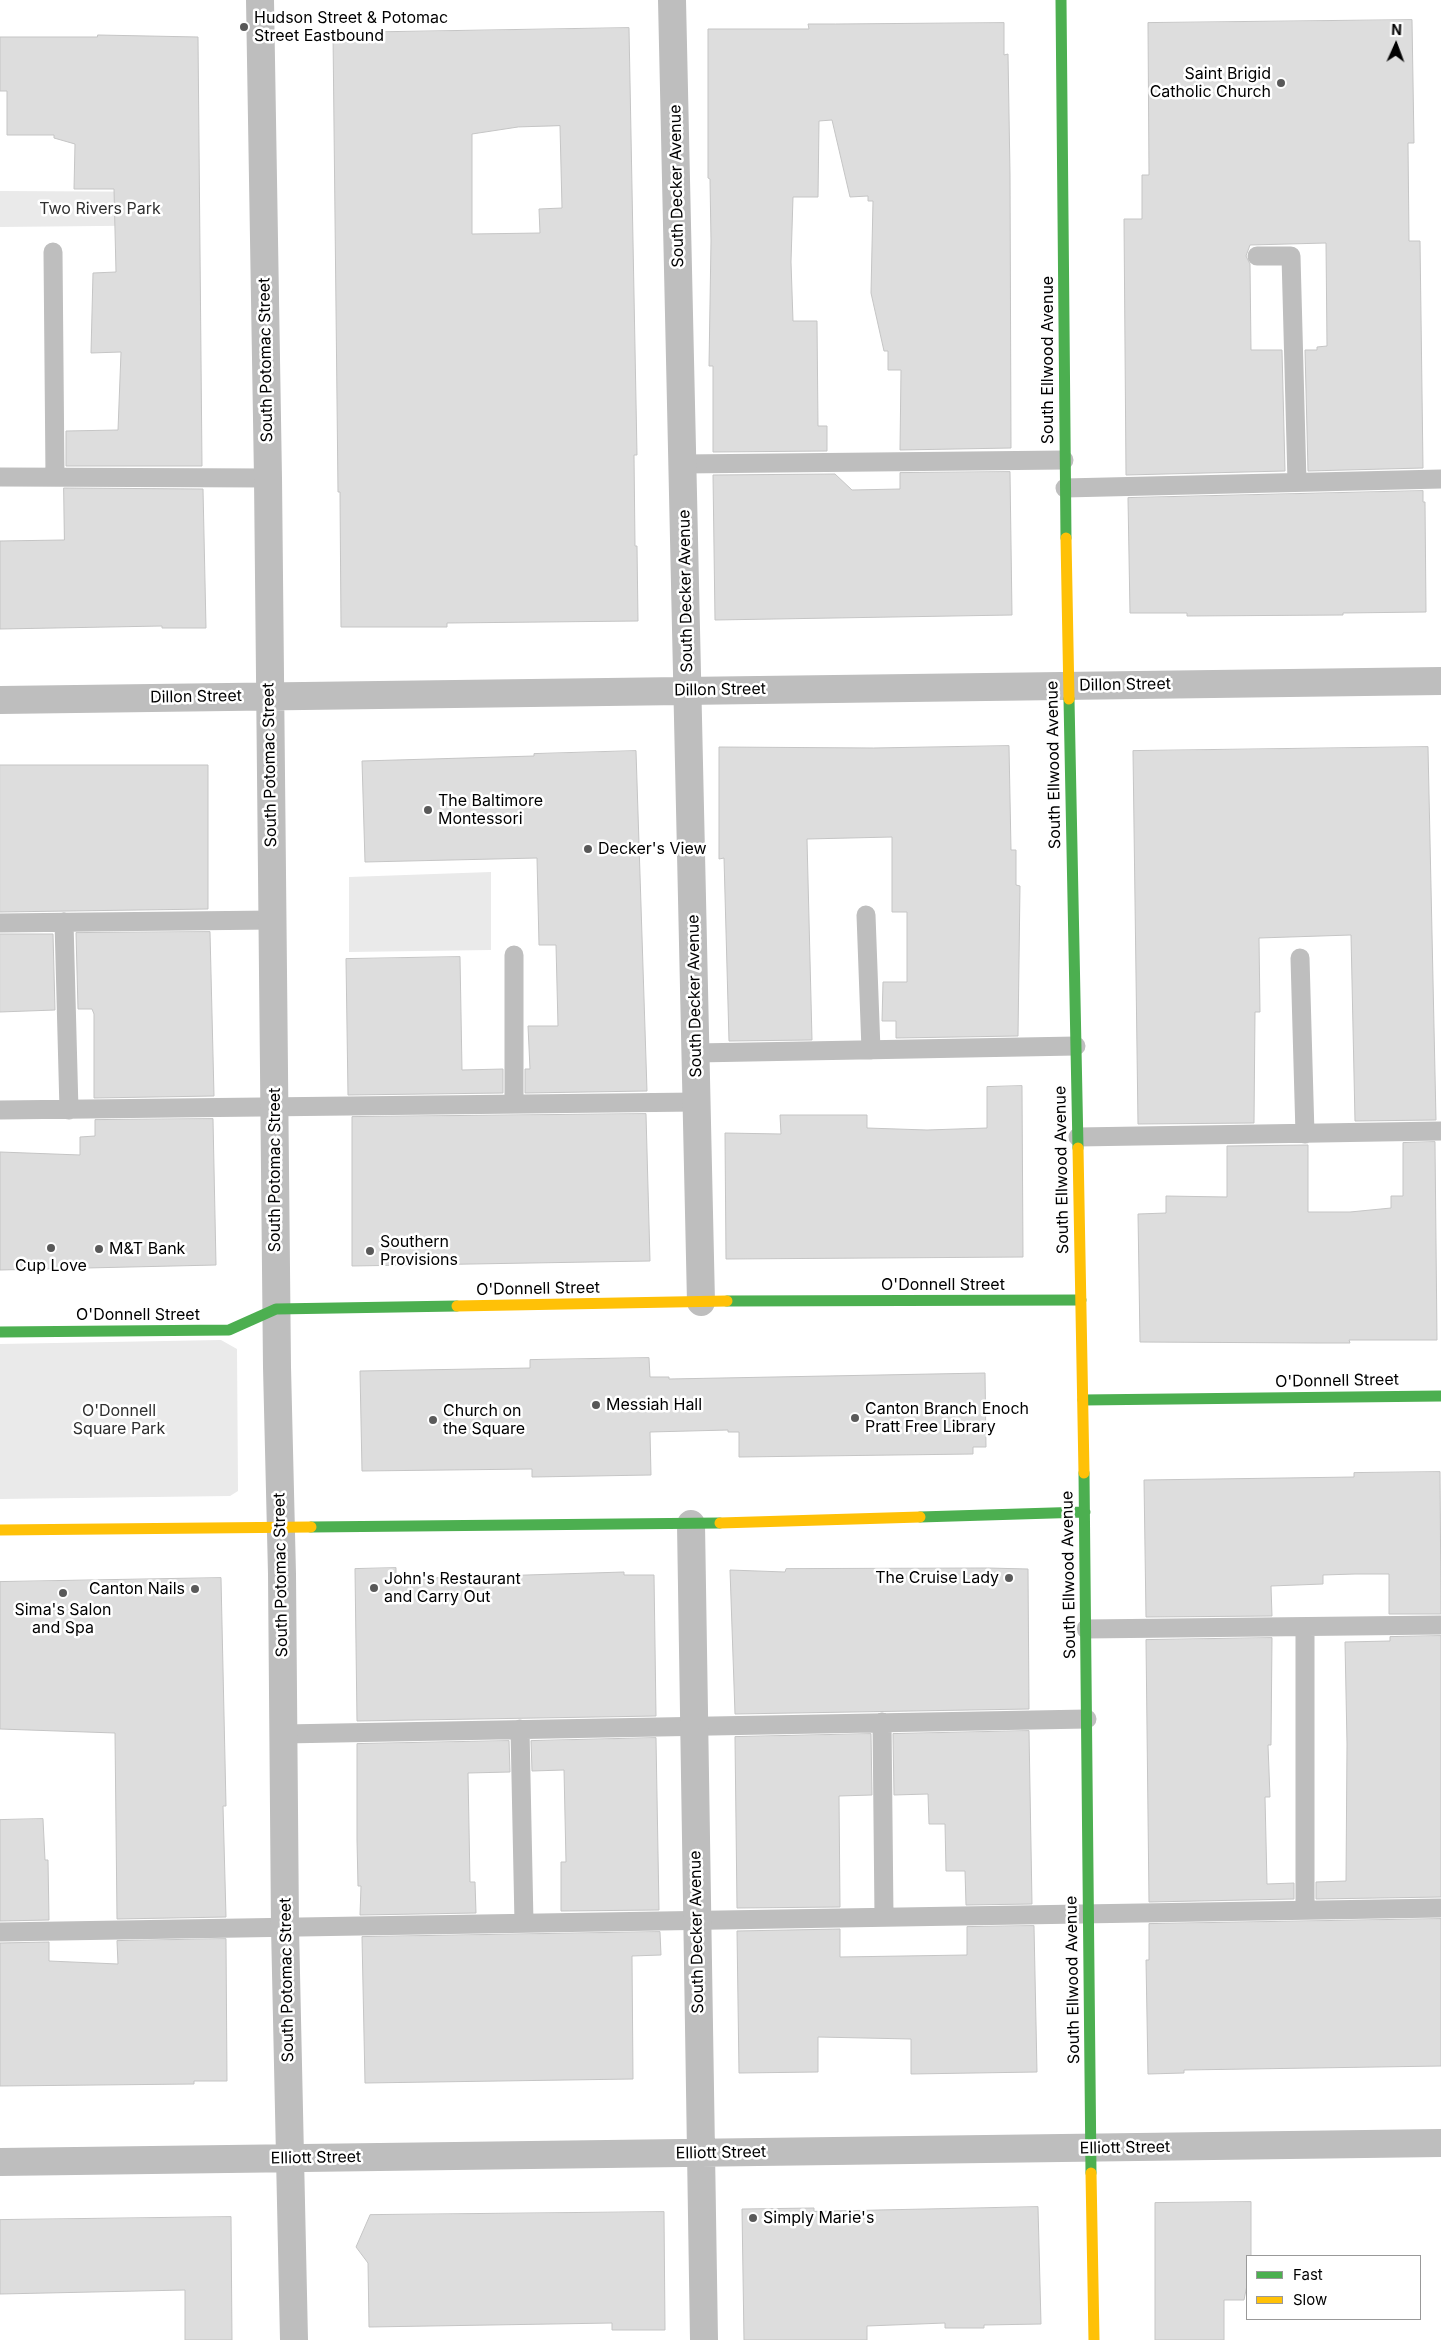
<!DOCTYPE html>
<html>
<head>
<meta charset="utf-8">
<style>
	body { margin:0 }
	#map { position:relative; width:1441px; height:2340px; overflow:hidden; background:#fff; font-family:Inter,sans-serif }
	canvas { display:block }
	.legend { position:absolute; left:1246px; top:2255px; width:175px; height:65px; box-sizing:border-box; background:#fff; border:1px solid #999; margin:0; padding:6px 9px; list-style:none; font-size:15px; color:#000 }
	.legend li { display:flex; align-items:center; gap:10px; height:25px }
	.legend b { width:25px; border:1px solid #999 }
	.north { position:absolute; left:1371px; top:20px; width:50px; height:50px; -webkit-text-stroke:4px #fff; paint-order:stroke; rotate:2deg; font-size:14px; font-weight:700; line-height:20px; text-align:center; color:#000 }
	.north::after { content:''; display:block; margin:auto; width:18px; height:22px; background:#000; clip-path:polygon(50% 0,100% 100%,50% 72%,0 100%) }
</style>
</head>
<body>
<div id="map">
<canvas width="1441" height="2340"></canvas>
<ul class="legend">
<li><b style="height:6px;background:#4caf50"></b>Fast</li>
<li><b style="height:6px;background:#ffc107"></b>Slow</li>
</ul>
<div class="north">N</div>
</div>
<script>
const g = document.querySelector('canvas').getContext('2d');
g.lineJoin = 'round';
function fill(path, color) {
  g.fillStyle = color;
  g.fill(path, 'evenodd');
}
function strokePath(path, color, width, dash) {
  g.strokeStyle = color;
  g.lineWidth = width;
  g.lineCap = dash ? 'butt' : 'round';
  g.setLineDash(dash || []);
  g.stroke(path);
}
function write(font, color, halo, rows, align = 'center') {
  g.font = font + ' Inter,sans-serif';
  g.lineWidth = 5;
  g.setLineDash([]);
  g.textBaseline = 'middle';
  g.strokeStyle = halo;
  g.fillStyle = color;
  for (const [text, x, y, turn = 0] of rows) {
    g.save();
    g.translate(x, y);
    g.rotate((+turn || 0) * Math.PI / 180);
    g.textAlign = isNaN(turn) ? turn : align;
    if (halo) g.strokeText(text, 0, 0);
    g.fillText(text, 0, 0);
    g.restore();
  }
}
const green = new Path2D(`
	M0,191L200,192L199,225L0,227Z
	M491,872V950L349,952V877Z
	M221,1340L237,1349L238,1491L230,1496L0,1499V1344Z`);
const building = new Path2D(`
	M1412,20L1414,143H1408L1409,241H1420L1423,468L1308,471L1305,350H1317V347L1327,346L1326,243L1250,245L1246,256L1250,264L1251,350H1282L1285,471L1126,475L1124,219H1142V175H1149L1148,23Z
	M1004,23V55L1008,54L1010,174L1011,448L900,450L901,370H888V351H884L871,293L873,201H868V196L850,197L832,120L819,121L818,197H793L791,262L793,321H817L818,426H827V451L713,452V366H709L711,241L710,179L708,178V29H809L808,24H835Z
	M629,28L637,455H634L635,546H637L638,621L447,623V627H341L340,492H338L333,33ZM560,126L562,208L539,209L540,233L472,234V134L518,127Z
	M98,35L198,37L202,466H66V431L118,430L121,352L91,353L93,273L116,272L114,189H74L75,144L54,138V135H7V91H0V37H97Z
	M1010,472L1012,615L715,620L713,475L835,474L852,490L900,489V473Z
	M64,488L203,489L206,628H162V626L0,629V541L64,540Z
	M1423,491V502H1425L1426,612L1343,613V615L1187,616V613H1130L1128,498Z
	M1009,746L1011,850H1016V885L1020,886L1018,1036L896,1038V1021H882L883,982H907V912H892V837L807,839L812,1040L729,1041L724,858L719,859V747L873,748Z
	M1428,747L1436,1120L1355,1121L1351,935L1259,938L1260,1012H1255L1254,1123L1138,1124L1133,751Z
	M636,751L647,1091L525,1093V1069H530L528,1026H558L556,945H539L537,858L365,862L362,761L534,756V754Z
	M0,765H208V909L0,912Z
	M210,932L214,1096L94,1098V1014L92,1009H78L76,933Z
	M0,934H53L55,1010L0,1012Z
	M460,957L462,1070L503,1069V1093L348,1095L346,959Z
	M1022,1086L1023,1257L726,1259L725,1133L781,1134L780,1115H867V1128L927,1130L987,1128V1087Z
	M646,1114L650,1261L352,1266V1117Z
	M213,1119L216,1265L0,1270V1152L80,1155V1137L95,1136V1120Z
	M1435,1142L1437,1340H1349L1350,1343H1317L1140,1342L1138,1214L1166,1213V1196L1227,1197V1146L1308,1145V1212H1350L1391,1208V1196H1403V1143Z
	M649,1358L650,1377H669V1379L985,1373L986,1447H973V1454L739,1457V1432H728V1430L650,1432L651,1475L532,1477V1469L362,1471L360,1371L530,1368V1360Z
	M1440,1472L1441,1614H1389V1574H1355L1323,1575V1584L1271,1586L1272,1616L1146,1617L1144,1480L1354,1477V1473Z
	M396,1568V1575H429V1578L624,1572V1575H654L656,1716L357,1721L355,1569Z
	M988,1568L1028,1569L1029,1709L735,1714L730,1570L785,1572L786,1569Z
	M221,1578L226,1806H223L226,1917L117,1919L115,1733L0,1729V1582Z
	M1441,1636V1897L1316,1899V1882L1346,1881L1347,1744L1345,1642L1390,1641V1637Z
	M1272,1638L1271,1745H1268L1270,1797H1265L1267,1884L1294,1883V1899L1149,1902L1146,1640Z
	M1029,1731L1032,1904L966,1905L965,1871H946L945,1824H929L928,1794L894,1795L893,1734Z
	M871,1734L872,1795L839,1796L840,1907L737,1908L735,1737Z
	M656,1738L659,1910L561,1911V1862H566L564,1770L532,1771L531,1741Z
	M509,1741L510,1772L468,1773L470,1882H475L476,1913L360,1915L361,1886H358L357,1840V1744Z
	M43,1819L45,1860H48L49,1920L0,1921V1820Z
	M1441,1919V2066L1184,2070V2073L1148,2074L1146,1960H1149V1924Z
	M1034,1926L1037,2072L911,2074V2039L818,2037V2072L739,2073L737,1931L840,1929V1957L967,1955V1927Z
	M660,1932L661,1955L632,1956L633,2079L365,2083L362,1937Z
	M226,1939L227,2081H194V2084L0,2086V1943L49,1942V1961L118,1964L117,1941Z
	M1251,2202V2256H1247V2285L1244,2300H1224V2340H1155V2203Z
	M1038,2207L1041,2324L984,2325V2328H945V2323L867,2326V2340H744L742,2209L814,2208V2211Z
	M664,2212L665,2330H612V2323L369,2327L368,2263L356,2247L370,2215Z
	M231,2217L232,2340H185V2290L0,2294V2220Z`);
const lane = new Path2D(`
	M53,252L55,477
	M1257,256H1291L1297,482
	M683,464L1064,460
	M0,477L268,478
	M1065,488L1441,479
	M866,915L871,1050
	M64,922L69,1110
	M0,923L273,920
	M514,955V1104
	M1300,958L1305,1134
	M696,1053L1076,1046
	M0,1110L697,1102
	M1078,1137L1441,1131
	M1086,1629L1441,1625
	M882,1722L884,1917
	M520,1729L524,1923
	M284,1734L1087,1719
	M1305,1910V1627
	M0,1932L1441,1908`);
const street = new Path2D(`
	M260,0L268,478L277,1367L282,1574L285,1927L294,2340
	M672,0L701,1302
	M0,700L1441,681
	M691,1524L704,2340
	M0,2162L1441,2143`);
const fast = new Path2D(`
	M1061,0L1066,538
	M1069,699L1078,1148
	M727,1301L1081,1300
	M0,1332L229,1330L276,1309L457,1306
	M1083,1400L1441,1396
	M1084,1473L1091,2173
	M920,1517L1085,1512
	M311,1527L720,1523`);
const slow = new Path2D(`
	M1066,538L1069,699
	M1078,1148L1084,1473
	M457,1306L727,1301
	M720,1523L920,1517
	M0,1530L311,1527
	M1091,2173L1094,2340`);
const markers = [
	[244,27,5,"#595959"],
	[1281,83,5,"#595959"],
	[428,810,5,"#595959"],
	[588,849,5,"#595959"],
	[51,1248,5,"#595959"],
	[99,1249,5,"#595959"],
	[370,1251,5,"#595959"],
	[596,1405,5,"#595959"],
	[855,1418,5,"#595959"],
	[433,1420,5,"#595959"],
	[1009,1578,5,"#595959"],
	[374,1588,5,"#595959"],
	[195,1589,5,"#595959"],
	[63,1593,5,"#595959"],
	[753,2218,5,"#595959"]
];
const poiNames = [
	["Hudson Street & Potomac",254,18],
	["Street Eastbound",254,36],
	["Saint Brigid",1271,74,"right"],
	["Catholic Church",1271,92,"right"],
	["The Baltimore",438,801],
	["Montessori",438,819],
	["Decker's View",598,849],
	["Southern",380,1242],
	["Provisions",380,1260],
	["M&T Bank",109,1249],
	["Cup Love",51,1266,"center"],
	["Messiah Hall",606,1405],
	["Canton Branch Enoch",865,1409],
	["Pratt Free Library",865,1427],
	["Church on",443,1411],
	["the Square",443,1429],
	["The Cruise Lady",999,1578,"right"],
	["John's Restaurant",384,1579],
	["and Carry Out",384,1597],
	["Canton Nails",185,1589,"right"],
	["Sima's Salon",63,1610,"center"],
	["and Spa",63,1628,"center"],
	["Simply Marie's",763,2218]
];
const streetNames = [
	["South Decker Avenue",677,186,-91],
	["South Potomac Street",266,360,-91],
	["South Ellwood Avenue",1048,360,-90],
	["South Decker Avenue",686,591,-91],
	["Dillon Street",1125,685,-1],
	["Dillon Street",720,690,-1],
	["Dillon Street",196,697,-1],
	["South Potomac Street",270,765,-91],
	["South Ellwood Avenue",1054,765,-91],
	["South Decker Avenue",695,996,-91],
	["South Potomac Street",275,1170,-90],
	["South Ellwood Avenue",1062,1170,-91],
	["O'Donnell Street",943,1285],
	["O'Donnell Street",538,1289,-1],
	["O'Donnell Street",138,1315],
	["O'Donnell Street",1337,1381,-1],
	["South Potomac Street",281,1575,-91],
	["South Ellwood Avenue",1069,1575,-91],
	["South Decker Avenue",697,1932,-91],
	["South Potomac Street",287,1980,-91],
	["South Ellwood Avenue",1073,1980,-91],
	["Elliott Street",1125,2148,-1],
	["Elliott Street",721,2153,-1],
	["Elliott Street",316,2158,-1]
];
const parkNames = [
	["Two Rivers Park",100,209],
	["O'Donnell",119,1411],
	["Square Park",119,1429]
];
fill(green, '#eaeaea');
fill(building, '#ddd');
strokePath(building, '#c5c5c5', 1);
strokePath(lane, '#bebebe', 19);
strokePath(street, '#bebebe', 28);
strokePath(fast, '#4caf50', 11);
strokePath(slow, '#ffc107', 11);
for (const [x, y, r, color] of markers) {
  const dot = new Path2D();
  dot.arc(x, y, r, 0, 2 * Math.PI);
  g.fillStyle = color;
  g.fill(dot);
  strokePath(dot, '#fff', 2);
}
write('16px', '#000', '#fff', poiNames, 'left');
write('16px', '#000', '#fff', streetNames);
write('16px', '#303030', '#fff', parkNames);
</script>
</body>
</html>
